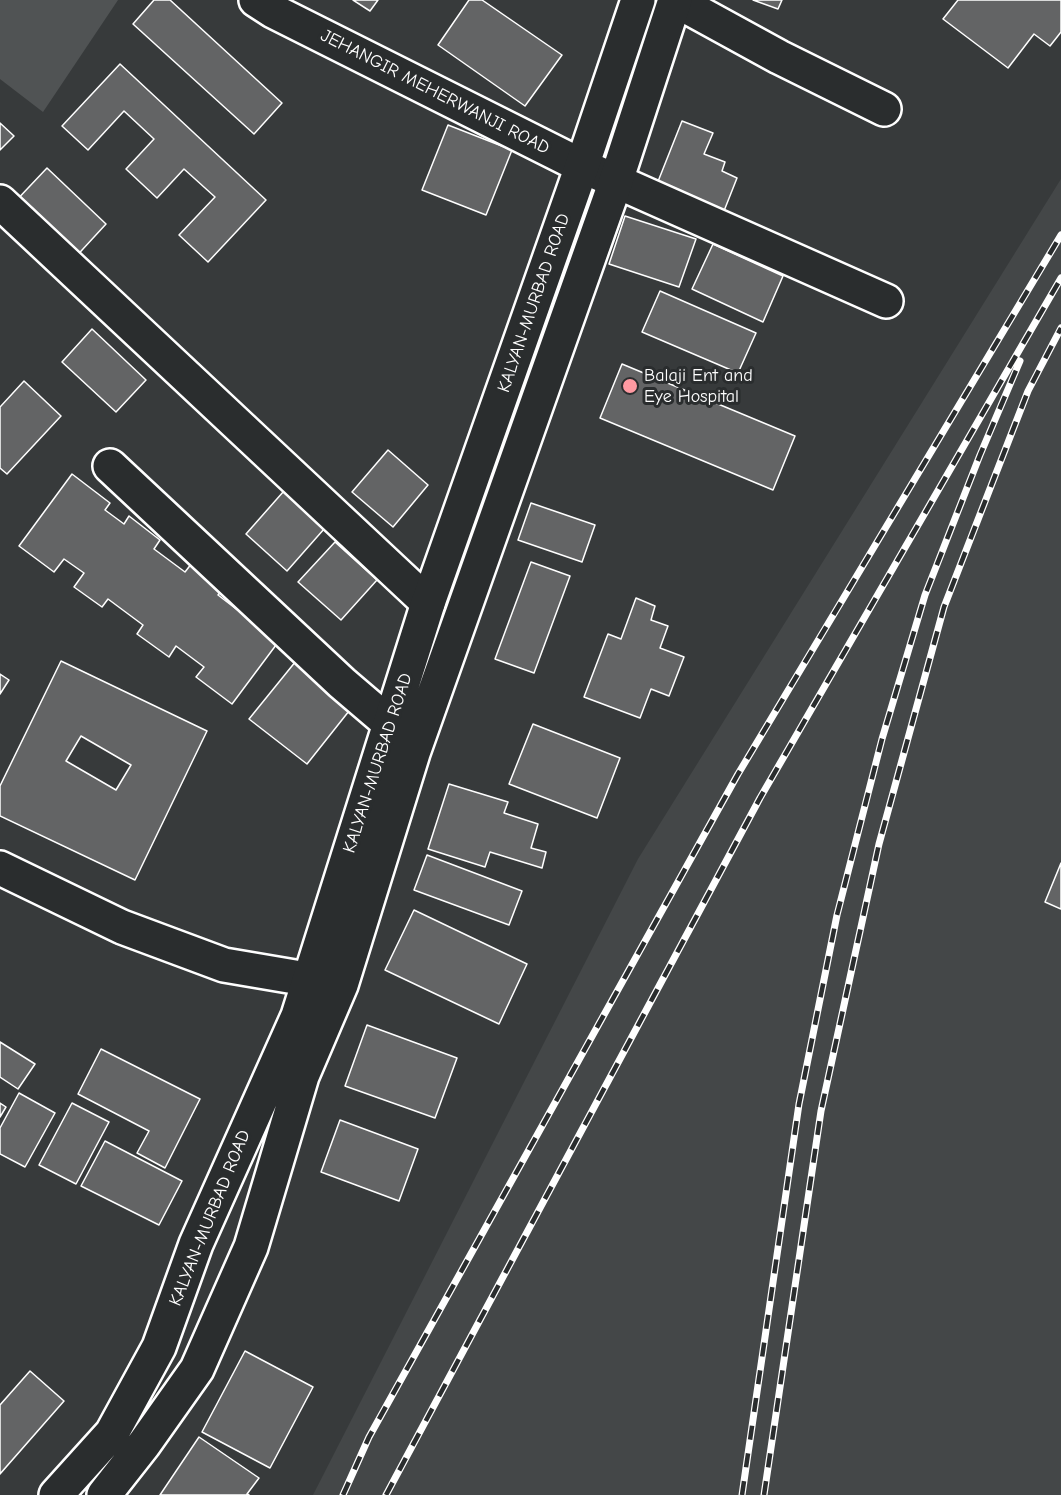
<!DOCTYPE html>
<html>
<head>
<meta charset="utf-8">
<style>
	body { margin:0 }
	canvas { display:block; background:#373a3b }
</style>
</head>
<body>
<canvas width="1061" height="1495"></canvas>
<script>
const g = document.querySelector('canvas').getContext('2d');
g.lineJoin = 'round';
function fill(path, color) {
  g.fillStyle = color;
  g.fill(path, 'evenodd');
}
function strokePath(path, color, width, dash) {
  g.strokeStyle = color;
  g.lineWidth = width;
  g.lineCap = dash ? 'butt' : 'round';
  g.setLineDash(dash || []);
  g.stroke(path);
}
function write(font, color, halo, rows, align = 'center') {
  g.font = font + ' "Comic Neue",sans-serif';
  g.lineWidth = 6;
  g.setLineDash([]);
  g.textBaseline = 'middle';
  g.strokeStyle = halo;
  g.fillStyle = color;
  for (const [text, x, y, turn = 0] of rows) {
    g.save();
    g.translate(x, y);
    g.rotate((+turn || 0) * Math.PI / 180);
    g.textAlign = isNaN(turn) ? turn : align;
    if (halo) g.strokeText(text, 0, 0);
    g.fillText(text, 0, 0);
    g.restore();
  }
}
const built = new Path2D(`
	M1061,179V1495H313L638,859Z`);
const green = new Path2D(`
	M0,0H118L43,112L0,79Z`);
const building = new Path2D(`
	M154,0H170L282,103L254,134L133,24Z
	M353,0H378L370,11Z
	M469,0H482L562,55L525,106L438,45Z
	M753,0H782L778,9Z
	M958,0H1061V32L1050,46L1034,34L1008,68L943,19Z
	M120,64L266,200L208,262L179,235L215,197L184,169L157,198L126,169L154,139L124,111L88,150L62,126Z
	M682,121L713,133L704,154L725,162L722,171L737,178L722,216L655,189Z
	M0,123L14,136L0,150Z
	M448,125L512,150L486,215L422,190Z
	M47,168L106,224L71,262L11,206Z
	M625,216L696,239L679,287L609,264Z
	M713,244L783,276L763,322L692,289Z
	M660,291L756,333L738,373L642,332Z
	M92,329L146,380L116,412L62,362Z
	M622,364L795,436L773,490L600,418Z
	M24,381L61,416L7,474L0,468V407Z
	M388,450L428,485L393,527L352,492Z
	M72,474L110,503L105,510L124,524L129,516L160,540L154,549L185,572L192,563L224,587L218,595L244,615L247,611L282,637L232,704L196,677L204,667L176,646L169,657L137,634L143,625L108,599L102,607L74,587L84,573L64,559L54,572L19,546Z
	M291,483L332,520L287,571L246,534Z
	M531,503L595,525L582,562L518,540Z
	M335,542L377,580L341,620L298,582Z
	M531,562L570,576L534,673L495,659Z
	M636,598L655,606L651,620L668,626L660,648L684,657L669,696L651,689L640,718L584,697L608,634L621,639Z
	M61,661L207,731L135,880L0,816V786ZM81,736L131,765L116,790L66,761Z
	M296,661L353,706L307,764L249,719Z
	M0,674L9,680L0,694Z
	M533,724L620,758L597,818L509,784Z
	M449,784L508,802L504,813L538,824L531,848L546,852L542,868L490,852L485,867L428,849Z
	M427,855L522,891L509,925L414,890Z
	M1061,863V909L1045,902Z
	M414,910L527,964L499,1024L385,970Z
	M367,1025L457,1058L435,1118L345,1086Z
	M0,1042L35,1064L18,1089L0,1077Z
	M101,1049L200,1099L165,1168L137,1153L149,1131L78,1094Z
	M19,1093L55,1113L25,1167L0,1154V1128Z
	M0,1103L6,1107L0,1117Z
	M72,1103L109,1122L76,1184L39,1165Z
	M340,1120L418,1149L399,1201L321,1172Z
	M105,1141L182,1181L159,1225L81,1186Z
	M245,1351L313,1387L270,1468L202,1432Z
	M30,1371L64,1401L0,1474V1405Z
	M199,1437L259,1478L247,1494L249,1495H160Z`);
const street = new Path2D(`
	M256,0L273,11L582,166L886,301
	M675,0L779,57L884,109
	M0,202L428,603
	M110,466L342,683L390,724L416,733
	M0,868L122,927L224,965L336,984`);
const primary = new Path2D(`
	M56,1495L112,1433L159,1347L196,1244L298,1016L428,603L582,166L638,0
	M104,1495L144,1444L197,1369L251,1247L302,1076L341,985L413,753L616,181L675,0`);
const rail = new Path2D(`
	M343,1495L369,1437L738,774L1061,235
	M386,1495L760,798L1061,278
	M742,1495L799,1104L837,915L882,739L925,595L980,455L1020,361
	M764,1495L821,1111L879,844L944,607L1028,391L1061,328`);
const markers = [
	[630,386,8,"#ff9aa2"]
];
const streetNames = [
	["JEHANGIR MEHERWANJI ROAD",435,92,27],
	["KALYAN-MURBAD ROAD",534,303,-71],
	["KALYAN-MURBAD ROAD",378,763,-72],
	["KALYAN-MURBAD ROAD",210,1218,-68]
];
const poiNames = [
	["Balaji Ent and",644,376],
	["Eye Hospital",644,397]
];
fill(built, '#444748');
fill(green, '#505354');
fill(building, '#636465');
strokePath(building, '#fff', 1.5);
strokePath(street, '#fff', 38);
strokePath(primary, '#fff', 38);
strokePath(street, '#2a2d2e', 33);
strokePath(primary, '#2a2d2e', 33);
strokePath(rail, '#fff', 7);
strokePath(rail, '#2a2d2e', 4.5, [14]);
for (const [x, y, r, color] of markers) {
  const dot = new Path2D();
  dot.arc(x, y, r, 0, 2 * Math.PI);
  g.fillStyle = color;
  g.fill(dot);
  strokePath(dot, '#2a2d2e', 2);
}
write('18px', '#fff', '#2a2d2e', streetNames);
write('18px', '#fff', '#2a2d2e', poiNames, 'left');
</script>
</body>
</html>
